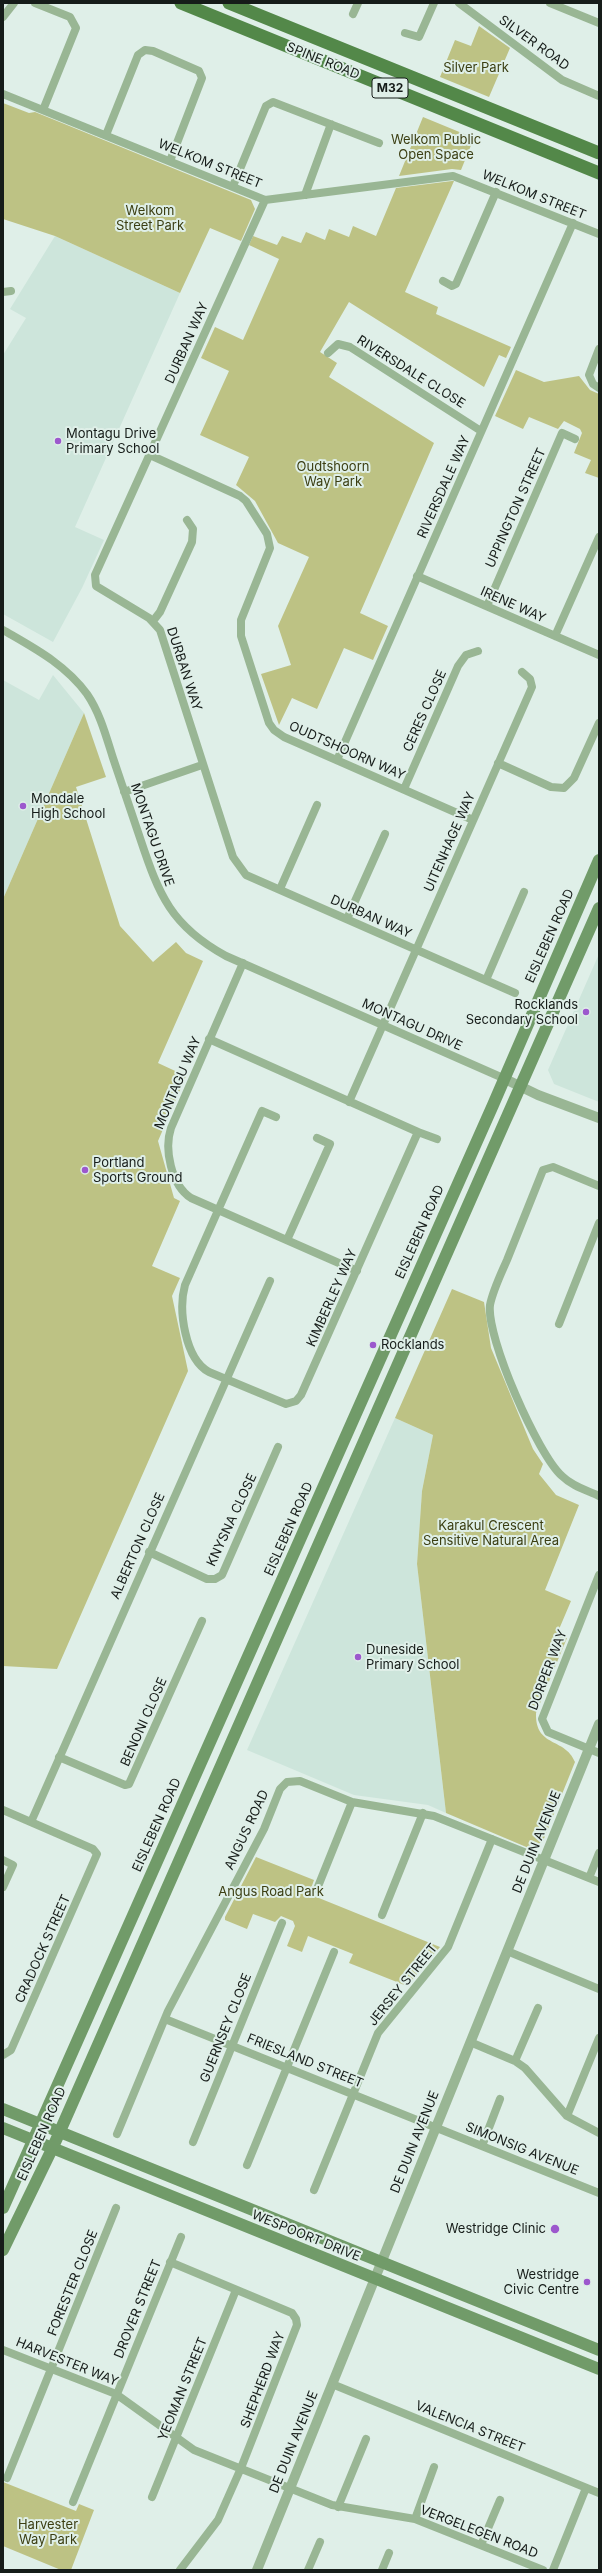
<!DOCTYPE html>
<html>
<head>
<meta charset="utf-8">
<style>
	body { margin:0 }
	#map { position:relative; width:602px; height:2573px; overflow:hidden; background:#dfefe8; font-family:Inter,sans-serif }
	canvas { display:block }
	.frame { position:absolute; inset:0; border:4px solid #161c19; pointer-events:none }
</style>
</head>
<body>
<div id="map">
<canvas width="602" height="2573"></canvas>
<div class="frame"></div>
</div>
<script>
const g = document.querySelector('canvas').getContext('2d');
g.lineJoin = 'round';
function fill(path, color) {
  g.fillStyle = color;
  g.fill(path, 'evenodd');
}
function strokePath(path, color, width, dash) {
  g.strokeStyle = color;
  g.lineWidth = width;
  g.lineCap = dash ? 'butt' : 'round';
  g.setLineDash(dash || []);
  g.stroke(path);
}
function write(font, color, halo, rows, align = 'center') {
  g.font = font + ' Inter,sans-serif';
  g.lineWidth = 4;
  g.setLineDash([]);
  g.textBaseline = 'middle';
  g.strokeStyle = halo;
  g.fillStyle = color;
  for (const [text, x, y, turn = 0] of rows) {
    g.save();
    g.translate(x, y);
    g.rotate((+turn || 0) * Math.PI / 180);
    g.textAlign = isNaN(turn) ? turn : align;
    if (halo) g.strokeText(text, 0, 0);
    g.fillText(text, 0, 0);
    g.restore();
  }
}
const built = new Path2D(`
	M55,236L180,293L75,527L104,540L82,588L53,642L3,614V355L26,318L10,309Z
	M53,675L84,713L3,899V680L39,700Z
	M599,954V1102L554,1084L548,1070Z
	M395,1418L433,1435L422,1491L417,1564L446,1813L428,1805L354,1795L247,1750Z`);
const green = new Path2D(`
	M479,26L510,48L489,97L440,77L455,40L471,46Z
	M3,103L29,113L35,112L251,200L255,209L241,241L210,228L180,293L55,236L3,219Z
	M423,117L474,138L461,170L452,169L399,176Z
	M452,181H454L405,292L438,307L436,314L511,347L506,358L499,355L484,387L349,302L320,352L337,363L329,377L434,443L360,613L388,626L373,660L344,648L317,709L292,698L279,725L261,674L291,665L278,626L309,557L278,543L255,501L236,485L249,457L200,435L229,371L201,358L215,327L243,340L279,259L249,245L253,236L277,245L282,236L301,243L306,232L325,240L329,229L349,237L353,226L376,236L396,188Z
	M516,370L544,382L579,376L590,390L599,394V478L585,473L591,460L574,453L582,433L580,429L564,421L558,429L529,417L523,429L495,416Z
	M84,713L106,777L76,787L120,926L153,962L176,942L186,953L203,961L158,1063L186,1076L158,1141L174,1198L180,1201L152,1266L180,1278L172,1296L188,1371L57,1669L3,1666V899Z
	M452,1289L484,1302L491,1348L533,1449L543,1464L539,1474L556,1495L579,1505L545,1590L571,1601L557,1634L567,1638L536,1713C535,1748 565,1737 575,1762L543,1841L531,1849L446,1813L417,1564L422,1491L433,1435L395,1418Z
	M256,1857L314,1880L309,1894L440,1947L407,1986L349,1963L353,1954L308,1936L302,1952L287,1946L295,1926L293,1921L281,1916L275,1922L253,1914L247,1929L225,1920V1917Z
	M3,2482L76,2511L79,2504L94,2510L71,2570H61L3,2546Z`);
const minor = new Path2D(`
	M35,3L70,17L76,28L43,110
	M459,3L562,80L599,96
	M550,3L599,23
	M353,14L358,3
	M3,17L14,3
	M405,33L419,37L434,3
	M3,94L265,200L453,176L599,234
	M106,135L138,55L145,50L153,51L199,71L202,78L170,161
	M233,186L266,106L273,102L379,143
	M305,195L331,124
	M265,200L95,575L96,586L149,618L160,630L233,857L246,875L515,993
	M443,281L452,286L456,284L496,192
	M3,292L11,291
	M599,349L589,375L593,384L599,388
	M328,353L338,344L350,347L481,431
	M150,455L240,496L246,501L267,534L270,548L241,620V636L269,723L274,730L284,737L473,820
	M417,576L599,655
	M487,606L562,433L575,439
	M153,621L160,612L192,542L193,529L187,520
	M3,630C34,648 65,664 87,694C100,713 106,736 113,758C122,785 131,811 140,838C159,895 171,926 226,956L503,1078
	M555,636L599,537
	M337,760L573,223
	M498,763L551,787L564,788L574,778L599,723
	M404,789L458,666L466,655L478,651
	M124,792L202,765
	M280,889L317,805
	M347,919L385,834
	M243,963L171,1128C164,1149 171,1185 191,1198L357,1271
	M486,980L524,892
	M209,1039L418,1132L301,1395L296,1401L286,1404L209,1372C185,1359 178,1310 185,1285L262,1111L276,1117
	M349,1102L532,687L530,679L522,672
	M418,1132L437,1139
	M599,1186L553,1167L543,1170C531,1200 519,1230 507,1260C501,1274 493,1290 490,1305C486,1337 538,1455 562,1476C572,1486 586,1490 599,1496
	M287,1240L330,1144L317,1138
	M559,1324L599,1223
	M149,1552L207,1579H215L222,1575L278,1447
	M599,1575L542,1719L548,1732L599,1753
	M59,1757L125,1785L129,1784L202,1621
	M3,1810L93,1849L97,1854L11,2050L3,2055
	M31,1822L270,1281
	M3,1860L13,1865L3,1887
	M589,1878L599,1853
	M317,1889L352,1802
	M382,1915L423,1813
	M507,1951L599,1989
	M165,2019L599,2193
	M470,2042L515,2061L525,2068L567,2116L599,2133
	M515,2061L538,2008
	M567,2116L599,2038
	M117,2134L168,2011L264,1829L280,1789L287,1782L300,1781L352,1802L434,1816L599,1882
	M193,2142L282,1923
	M482,2146L500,2099
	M247,2165L334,1952
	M314,2190L378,2033L448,1947L492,1839
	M170,2262L292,2313L296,2319L297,2325L241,2468L218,2520L180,2570
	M3,2350L116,2394L194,2450L332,2505L415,2519L543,2570
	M332,2384L599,2493
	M7,2478L116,2208
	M152,2497L236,2290
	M73,2502L181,2237
	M338,2507L366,2439
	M415,2519L434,2467
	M481,2545L500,2500
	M308,2570L320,2542
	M382,2570L389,2553
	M553,2570L586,2488`);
const tertiary = new Path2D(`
	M503,1078L538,1095L599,1118
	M257,2570L599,1724`);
const secondary = new Path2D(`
	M3,2109L599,2350
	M3,2128L599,2369
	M3,2208L493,1105L599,860
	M3,2250L53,2147L599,908`);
const primary = new Path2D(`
	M181,3L599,173
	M229,3L599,153`);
const markers = [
	[58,441,4,"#9c58cd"],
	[23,806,4,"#9c58cd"],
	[586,1012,4,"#9c58cd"],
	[85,1170,4,"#9c58cd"],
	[373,1345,4,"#9c58cd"],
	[358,1657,4,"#9c58cd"],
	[555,2229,5,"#9c58cd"],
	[587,2282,4,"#9c58cd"]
];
const shields = [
	[390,88,36]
];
const shieldNames = [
	["M32",390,88]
];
const streetNames = [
	["SILVER ROAD",534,43,36],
	["SPINE ROAD",323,61,22],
	["WELKOM STREET",210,164,22],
	["WELKOM STREET",534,195,22],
	["DURBAN WAY",187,343,-66],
	["RIVERSDALE CLOSE",411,372,32],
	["RIVERSDALE WAY",444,487,-66],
	["UPPINGTON STREET",516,508,-66],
	["IRENE WAY",513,605,24],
	["DURBAN WAY",184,669,72],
	["CERES CLOSE",425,711,-66],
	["OUDTSHOORN WAY",347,751,24],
	["MONTAGU DRIVE",152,835,71],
	["UITENHAGE WAY",450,842,-66],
	["DURBAN WAY",371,917,24],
	["EISLEBEN ROAD",550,936,-66],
	["MONTAGU DRIVE",412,1025,24],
	["MONTAGU WAY",178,1083,-67],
	["EISLEBEN ROAD",420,1232,-66],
	["KIMBERLEY WAY",332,1298,-66],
	["KNYSNA CLOSE",232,1520,-65],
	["EISLEBEN ROAD",289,1529,-66],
	["ALBERTON CLOSE",138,1546,-66],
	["DORPER WAY",548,1670,-69],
	["BENONI CLOSE",144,1722,-66],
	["EISLEBEN ROAD",157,1825,-66],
	["ANGUS ROAD",247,1830,-65],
	["DE DUIN AVENUE",537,1842,-68],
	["CRADOCK STREET",43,1949,-66],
	["JERSEY STREET",403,1985,-51],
	["GUERNSEY CLOSE",226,2028,-68],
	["FRIESLAND STREET",305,2061,22],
	["EISLEBEN ROAD",42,2134,-66],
	["DE DUIN AVENUE",415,2142,-68],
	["SIMONSIG AVENUE",522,2149,22],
	["WESPOORT DRIVE",306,2236,22],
	["FORESTER CLOSE",73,2283,-68],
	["DROVER STREET",138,2309,-68],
	["HARVESTER WAY",67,2362,22],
	["SHEPHERD WAY",263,2380,-69],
	["YEOMAN STREET",183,2389,-68],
	["VALENCIA STREET",470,2427,22],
	["DE DUIN AVENUE",294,2442,-68],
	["VERGELEGEN ROAD",479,2532,21]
];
const parkNames = [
	["Silver Park",476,68],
	["Welkom Public",436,140],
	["Open Space",436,155],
	["Welkom",150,211],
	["Street Park",150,226],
	["Oudtshoorn",333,467],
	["Way Park",333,482],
	["Karakul Crescent",491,1526],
	["Sensitive Natural Area",491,1541],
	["Angus Road Park",271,1892],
	["Harvester",48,2525],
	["Way Park",48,2540]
];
const poiNames = [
	["Montagu Drive",66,434],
	["Primary School",66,449],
	["Mondale",31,799],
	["High School",31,814],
	["Rocklands",578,1005,"right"],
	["Secondary School",578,1020,"right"],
	["Portland",93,1163],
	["Sports Ground",93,1178],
	["Rocklands",381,1345],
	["Duneside",366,1650],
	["Primary School",366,1665],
	["Westridge Clinic",546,2229,"right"],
	["Westridge",579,2275,"right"],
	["Civic Centre",579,2290,"right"]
];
fill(built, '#cde5db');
fill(green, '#bdc284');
strokePath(minor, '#99b694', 8);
strokePath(tertiary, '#99b694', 10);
strokePath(secondary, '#719b69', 12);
strokePath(primary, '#538849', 13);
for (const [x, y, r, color] of markers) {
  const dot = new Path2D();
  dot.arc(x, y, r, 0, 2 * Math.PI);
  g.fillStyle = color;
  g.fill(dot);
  strokePath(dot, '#dfefe8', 1.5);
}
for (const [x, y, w] of shields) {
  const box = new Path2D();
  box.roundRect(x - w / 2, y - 10, w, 20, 3);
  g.fillStyle = '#dfefe8';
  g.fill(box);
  strokePath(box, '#161c19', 1);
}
write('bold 12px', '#161c19', null, shieldNames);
write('13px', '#161c19', '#dfefe8', streetNames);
write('13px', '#3b3e12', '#dfefe8', parkNames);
write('13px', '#161c19', '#dfefe8', poiNames, 'left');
</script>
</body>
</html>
